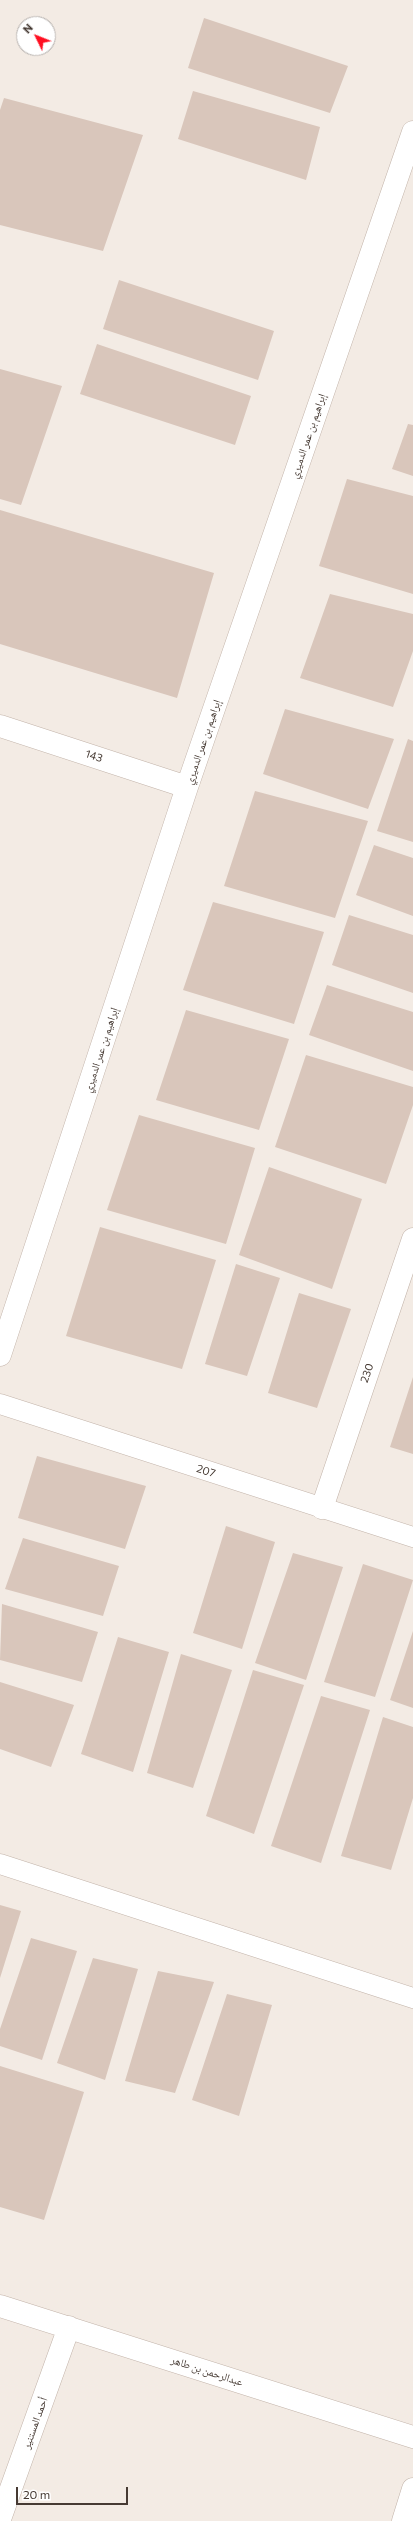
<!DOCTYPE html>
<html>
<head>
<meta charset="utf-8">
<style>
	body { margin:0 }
	#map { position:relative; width:413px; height:2521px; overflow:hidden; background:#f3ebe4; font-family:Commissioner,sans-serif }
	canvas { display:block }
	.north { position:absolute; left:16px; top:16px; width:40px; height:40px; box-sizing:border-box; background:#fff; border:1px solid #b5b0ad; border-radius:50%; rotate:313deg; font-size:11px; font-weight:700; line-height:16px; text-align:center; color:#463a33 }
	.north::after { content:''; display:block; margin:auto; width:14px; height:18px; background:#ff0f21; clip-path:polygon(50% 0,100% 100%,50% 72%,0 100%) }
	.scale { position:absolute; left:16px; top:2487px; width:112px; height:18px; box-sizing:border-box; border:2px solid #463a33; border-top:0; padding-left:5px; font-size:12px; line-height:14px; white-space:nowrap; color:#463a33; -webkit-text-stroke:3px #fff; paint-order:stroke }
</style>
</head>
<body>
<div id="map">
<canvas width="413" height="2521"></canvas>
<div class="north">N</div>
<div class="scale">20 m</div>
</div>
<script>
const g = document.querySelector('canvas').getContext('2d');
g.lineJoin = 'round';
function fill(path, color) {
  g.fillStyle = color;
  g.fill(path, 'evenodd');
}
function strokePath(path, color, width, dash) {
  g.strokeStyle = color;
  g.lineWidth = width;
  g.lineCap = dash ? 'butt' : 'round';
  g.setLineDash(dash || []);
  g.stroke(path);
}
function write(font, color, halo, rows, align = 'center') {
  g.font = font + ' Commissioner,"Noto Naskh Arabic",sans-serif';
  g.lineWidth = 4;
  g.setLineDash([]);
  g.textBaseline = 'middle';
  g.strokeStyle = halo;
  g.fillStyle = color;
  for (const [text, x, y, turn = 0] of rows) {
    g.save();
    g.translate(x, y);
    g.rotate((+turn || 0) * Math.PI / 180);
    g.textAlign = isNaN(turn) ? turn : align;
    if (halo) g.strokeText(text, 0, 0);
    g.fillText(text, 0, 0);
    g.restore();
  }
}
const building = new Path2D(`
	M204,18L348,66L330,113L188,68Z
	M193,91L320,127L306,180L178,139Z
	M4,98L143,135L103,251L0,225V110Z
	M119,280L274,331L258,380L103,329Z
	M97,344L251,396L235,445L80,394Z
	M0,369L62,386L21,505L0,499Z
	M408,424L413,425V476L392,469Z
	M347,479L413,496V594L319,566Z
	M0,510L214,573L177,698L0,644Z
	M330,594L413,614V651L393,707L300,678Z
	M285,709L394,739L368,809L263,774Z
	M408,739L413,741V842L377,831Z
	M255,791L368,821L335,918L224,886Z
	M374,845L413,858V916L356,895Z
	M213,902L324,932L294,1024L183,990Z
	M349,915L413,935V993L332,965Z
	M327,985L413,1012V1071L309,1035Z
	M186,1010L289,1039L259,1130L156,1100Z
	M306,1055L413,1087V1105L386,1184L275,1147Z
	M139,1115L255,1148L226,1244L107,1210Z
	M269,1167L362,1199L332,1289L239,1255Z
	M100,1227L216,1260L182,1369L66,1336Z
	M236,1264L280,1278L247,1376L205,1364Z
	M299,1293L351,1309L317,1408L268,1393Z
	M413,1377V1454L390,1447Z
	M37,1456L146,1486L125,1549L18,1518Z
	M226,1526L275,1542L242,1649L193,1633Z
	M23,1538L119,1566L103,1616L5,1589Z
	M293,1553L343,1567L306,1680L255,1663Z
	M363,1564L413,1580L375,1697L324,1682Z
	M2,1604L98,1632L82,1682L0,1660Z
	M413,1631V1708L390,1700Z
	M118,1637L169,1652L133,1772L81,1754Z
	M181,1654L232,1670L193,1788L147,1773Z
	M253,1670L304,1685L254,1834L206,1816Z
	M0,1682L74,1705L51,1767L0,1749Z
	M321,1696L370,1710L321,1863L271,1846Z
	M383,1717L413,1727V1798L391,1870L341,1856Z
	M0,1905L21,1911L0,1978Z
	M31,1938L77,1951L42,2060L0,2046V2029Z
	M93,1958L138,1969L105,2080L57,2063Z
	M158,1971L214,1982L175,2093L125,2081Z
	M227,1994L272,2005L239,2116L192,2100Z
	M0,2066L84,2092L44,2220L0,2207Z`);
const service = new Path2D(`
	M0,1404L413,1537
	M0,1864L413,1998`);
const minor = new Path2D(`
	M0,726L187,787
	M0,1355L187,787L413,132
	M322,1508L413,1239
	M0,2306L413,2437
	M0,2519L69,2327
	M403,2521L413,2489`);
const streetNames = [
	["إبراهيم بن عمر الدميري",308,436,-71],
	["إبراهيم بن عمر الدميري",203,742,-71],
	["143",94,756,18],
	["إبراهيم بن عمر الدميري",101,1050,-72],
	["230",367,1373,-71],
	["207",206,1471,18],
	["عبدالرحمن بن طاهر",207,2371,18],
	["أحمد المستنير",35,2423,-70]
];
fill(building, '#d9c6bb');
strokePath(service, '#c2b3a9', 21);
strokePath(minor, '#c2b3a9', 23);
strokePath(service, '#fff', 20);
strokePath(minor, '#fff', 22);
write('11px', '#463a33', '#fff', streetNames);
</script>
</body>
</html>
